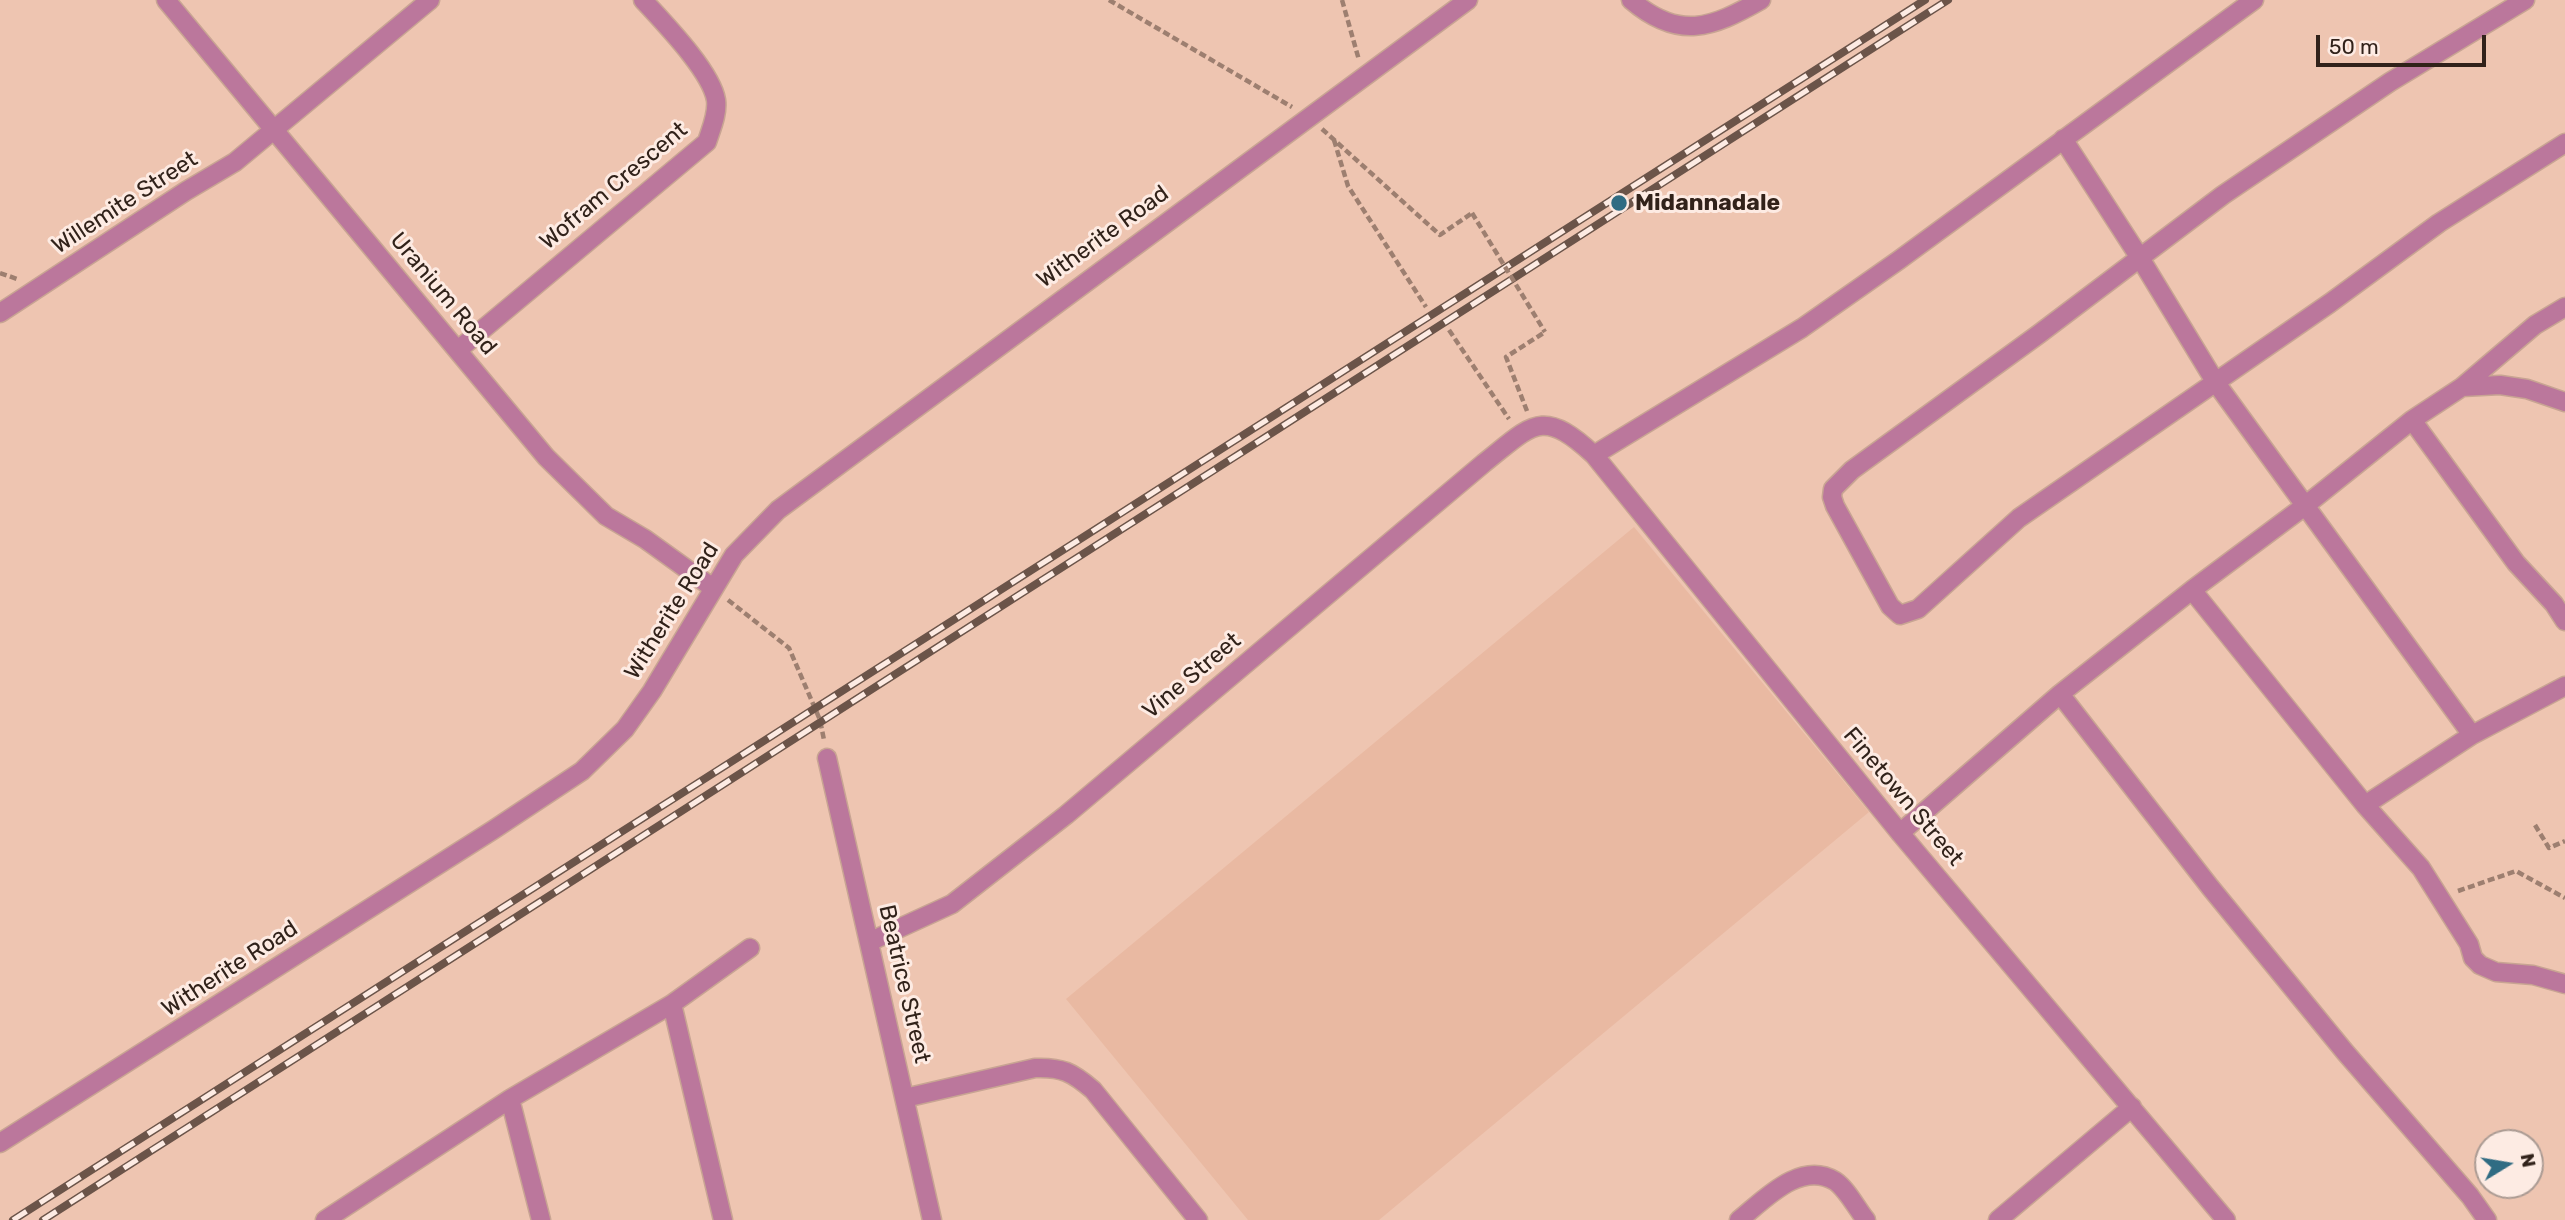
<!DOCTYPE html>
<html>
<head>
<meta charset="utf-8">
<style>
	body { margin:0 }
	#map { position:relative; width:2565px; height:1220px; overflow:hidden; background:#eec5b1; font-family:Rubik,sans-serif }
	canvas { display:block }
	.north { position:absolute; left:2474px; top:1129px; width:70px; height:70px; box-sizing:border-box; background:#fdebe3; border:2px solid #ab9b93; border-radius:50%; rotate:79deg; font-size:19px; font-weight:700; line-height:28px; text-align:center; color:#31221a }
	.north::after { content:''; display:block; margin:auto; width:24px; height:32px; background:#306c83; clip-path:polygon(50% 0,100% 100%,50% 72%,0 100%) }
	.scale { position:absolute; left:2316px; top:35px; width:170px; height:32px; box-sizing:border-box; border:4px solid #31221a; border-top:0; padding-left:9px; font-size:21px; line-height:24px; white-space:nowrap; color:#31221a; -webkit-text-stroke:5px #fdebe3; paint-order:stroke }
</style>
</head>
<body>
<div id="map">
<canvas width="2565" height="1220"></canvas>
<div class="north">N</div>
<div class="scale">50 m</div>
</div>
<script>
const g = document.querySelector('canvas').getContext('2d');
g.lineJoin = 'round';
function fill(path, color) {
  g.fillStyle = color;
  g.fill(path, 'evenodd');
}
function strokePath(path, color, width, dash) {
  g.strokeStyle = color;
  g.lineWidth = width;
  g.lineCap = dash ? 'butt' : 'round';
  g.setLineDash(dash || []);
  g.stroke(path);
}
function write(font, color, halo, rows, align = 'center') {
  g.font = font + ' Rubik,sans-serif';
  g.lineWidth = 6;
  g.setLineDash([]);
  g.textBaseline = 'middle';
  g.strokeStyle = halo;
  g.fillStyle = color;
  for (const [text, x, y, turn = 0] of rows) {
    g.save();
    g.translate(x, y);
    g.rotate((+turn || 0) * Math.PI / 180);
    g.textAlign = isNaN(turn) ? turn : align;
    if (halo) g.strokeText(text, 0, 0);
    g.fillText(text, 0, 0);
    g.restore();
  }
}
const built = new Path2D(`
	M1634,527L1869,812L1379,1220H1248L1066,999Z`);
const path = new Path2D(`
	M1109,0L1292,107
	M1342,0L1359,60
	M1322,129L1440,235L1472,213
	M1334,140L1348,186L1426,307
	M0,273L17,279
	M1449,330L1509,419
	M1527,411L1506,357L1545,332
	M728,600L789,648L820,720L824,740
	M2535,825L2549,848L2565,841
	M2458,891L2516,871L2565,898`);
const minor = new Path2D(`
	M166,0L546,457L606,516L645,539L713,588
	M1631,0C1679,41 1712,28 1761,0
	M2525,0L2390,82L2223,195L2039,334L1852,470L1833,489L1832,497L1835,506L1890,606L1900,615L1918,609L2019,518L2330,303L2439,223L2565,143
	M2063,139L2140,258L2216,383L2472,735
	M0,313L186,191L235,162L430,0
	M458,350L707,142C711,129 718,114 716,100C711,71 664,23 643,0
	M2462,387L2500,385L2527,389L2565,402
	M2412,420L2516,563L2554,604L2565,621
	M1594,455L1802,328L1899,260L2254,0
	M2192,590L2365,805L2421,868L2469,944L2473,958L2480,965L2496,972L2533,975L2565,984
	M2060,694L2210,887L2345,1052L2470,1196L2487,1220
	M827,758L932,1220
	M2365,805L2472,735L2565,686
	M1900,833L2060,694L2192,590L2306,505L2412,420L2462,387L2535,325L2565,307
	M869,942L952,904L1066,815L1484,463C1533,424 1542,407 1594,455L1900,833L2226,1220
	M672,1004L750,948
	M905,1098L1035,1068C1062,1067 1072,1072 1093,1090L1198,1220
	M510,1099L541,1220
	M0,1143L493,830L582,771L625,729L652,691L734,555L778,510L1468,0
	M325,1220L510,1099L672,1004L723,1220
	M1739,1220C1764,1200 1800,1160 1835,1181C1847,1189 1857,1209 1866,1220
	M1998,1220L2132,1107`);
const rail = new Path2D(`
	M13,1220L1925,0
	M43,1220L1948,0`);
const pathBridge = new Path2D(`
	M1472,213L1545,332`);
const markers = [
	[1619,203,9,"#306c83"]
];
const streetNames = [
	["Wofram Crescent",614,186,-40],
	["Willemite Street",125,203,-33],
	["Witherite Road",1103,237,-36],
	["Uranium Road",443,294,50],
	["Witherite Road",672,611,-58],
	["Vine Street",1192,676,-40],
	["Finetown Street",1903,797,50],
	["Witherite Road",230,969,-33],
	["Beatrice Street",904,984,77]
];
const poiNames = [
	["Midannadale",1635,203]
];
fill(built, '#e9b9a2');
strokePath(minor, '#c8a493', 21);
strokePath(path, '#9d7f70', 4.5, [7, 3.5]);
strokePath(minor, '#bb779c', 18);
strokePath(rail, '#6b5449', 8);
strokePath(rail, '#fdebe3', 5, [16]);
strokePath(pathBridge, '#9d7f70', 4.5, [7, 3.5]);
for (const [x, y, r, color] of markers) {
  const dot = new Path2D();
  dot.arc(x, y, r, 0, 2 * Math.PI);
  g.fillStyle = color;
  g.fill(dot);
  strokePath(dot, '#fdebe3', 2.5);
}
write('23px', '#31221a', '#fdebe3', streetNames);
write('bold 23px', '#31221a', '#fdebe3', poiNames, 'left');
</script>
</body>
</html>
